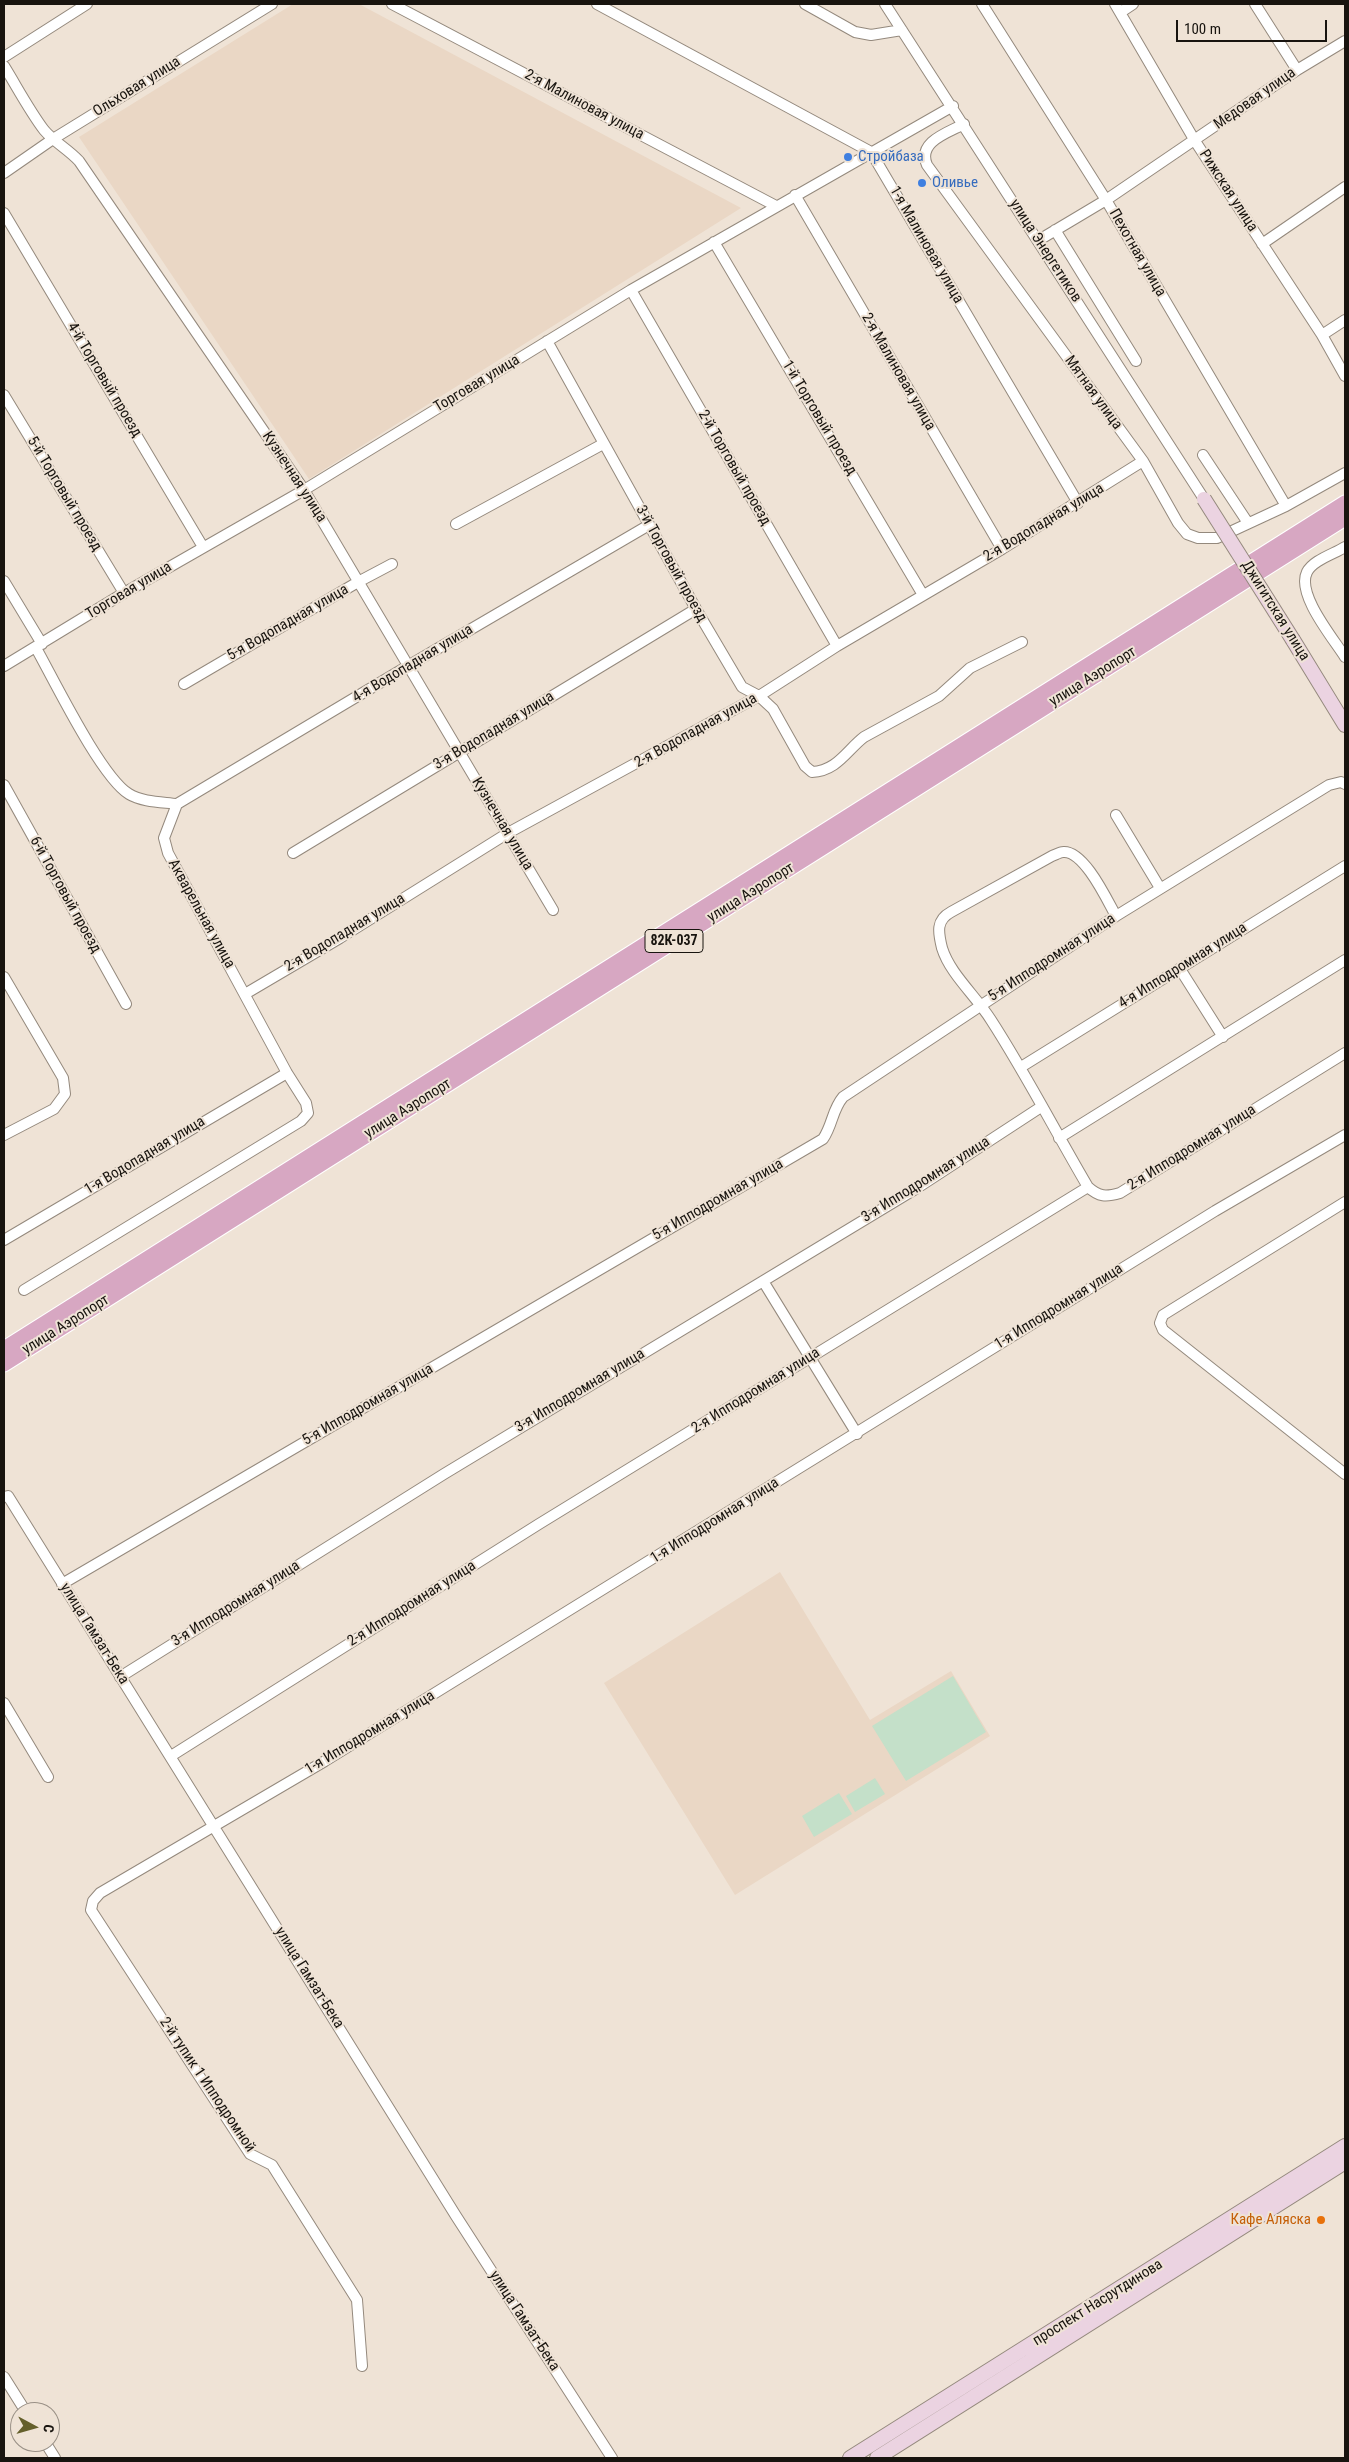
<!DOCTYPE html>
<html>
<head>
<meta charset="utf-8">
<style>
	body { margin:0 }
	#map { position:relative; width:1349px; height:2462px; overflow:hidden; background:#efe3d6; font-family:"Roboto Condensed",sans-serif }
	canvas { display:block }
	.frame { position:absolute; inset:0; border:5px solid #18140f; pointer-events:none }
	.north { position:absolute; left:10px; top:2402px; width:50px; height:50px; box-sizing:border-box; background:#efe3d6; border:1px solid #999086; border-radius:50%; rotate:96deg; font-size:14px; font-weight:700; line-height:20px; text-align:center; color:#18140f }
	.north::after { content:''; display:block; margin:auto; width:18px; height:22px; background:#645f2b; clip-path:polygon(50% 0,100% 100%,50% 72%,0 100%) }
	.scale { position:absolute; left:1176px; top:20px; width:151px; height:22px; box-sizing:border-box; border:2px solid #18140f; border-top:0; padding-left:6px; font-size:15px; line-height:18px; white-space:nowrap; color:#18140f; -webkit-text-stroke:4px #efe3d6; paint-order:stroke }
</style>
</head>
<body>
<div id="map">
<canvas width="1349" height="2462"></canvas>
<div class="frame"></div>
<div class="north">С</div>
<div class="scale">100 m</div>
</div>
<script>
const g = document.querySelector('canvas').getContext('2d');
g.lineJoin = 'round';
function fill(path, color) {
  g.fillStyle = color;
  g.fill(path, 'evenodd');
}
function strokePath(path, color, width, dash) {
  g.strokeStyle = color;
  g.lineWidth = width;
  g.lineCap = dash ? 'butt' : 'round';
  g.setLineDash(dash || []);
  g.stroke(path);
}
function write(font, color, halo, rows, align = 'center') {
  g.font = font + ' "Roboto Condensed",sans-serif';
  g.lineWidth = 4;
  g.setLineDash([]);
  g.textBaseline = 'middle';
  g.strokeStyle = halo;
  g.fillStyle = color;
  for (const [text, x, y, turn = 0] of rows) {
    g.save();
    g.translate(x, y);
    g.rotate((+turn || 0) * Math.PI / 180);
    g.textAlign = isNaN(turn) ? turn : align;
    if (halo) g.strokeText(text, 0, 0);
    g.fillText(text, 0, 0);
    g.restore();
  }
}
const built = new Path2D(`
	M293,4H359L741,208L309,479L79,137Z
	M780,1572L870,1720L951,1671L990,1736L735,1895L604,1683Z`);
const green = new Path2D(`
	M953,1676L986,1732L906,1781L872,1726Z
	M875,1778L885,1794L855,1812L846,1796Z
	M839,1793L852,1814L814,1837L802,1816Z`);
const street = new Path2D(`
	M392,4L776,206
	M597,4L871,152L1078,503
	M805,4L855,32L871,35L902,30
	M885,4L1204,499
	M982,4L1106,200L1286,506
	M1115,4L1195,141L1322,335L1345,376
	M1255,4L1297,70
	M1121,12L1133,4
	M4,57L87,4
	M4,66C17,87 29,110 44,130C54,142 68,149 79,161L304,490L553,910
	M964,124C947,133 917,142 927,165L1143,461L1178,523L1187,534L1198,538H1217L1286,506L1345,473
	M4,173L53,139L272,4
	M795,195L1002,549
	M4,213L203,547
	M1055,230L1136,361
	M1039,240L1106,200L1297,70L1345,41
	M714,242L923,595
	M1262,244L1345,187
	M631,290L837,646
	M1322,335L1345,320
	M547,341L696,609L742,687L759,696L773,709L805,766L812,772C837,771 847,750 864,737L939,696L970,668L1022,642
	M4,395L124,593
	M1203,455L1248,523
	M456,524L603,444
	M1345,547C1334,554 1313,560 1307,572C1296,594 1333,638 1345,657
	M4,581L42,644
	M36,648C54,680 101,777 129,794C142,802 162,802 177,804
	M4,666L124,593L304,490L631,290L953,106
	M184,684L358,582L392,564
	M4,785L126,1004
	M177,804L408,666L649,525
	M1116,815L1160,888
	M293,853L696,609
	M1180,969L1223,1037
	M4,977L63,1078L65,1094L54,1109L4,1135
	M245,994L340,938L508,833L759,696L837,646L1002,549L1143,461
	M1021,1067L1345,866
	M1059,1138L1345,960
	M1088,1187C1055,1131 1026,1074 991,1020C976,996 950,974 942,948C938,932 936,920 951,912L1052,856C1055,855 1060,852 1063,852C1084,850 1107,900 1116,916
	M1345,1202L1163,1315L1160,1323L1163,1330L1345,1474
	M4,1240L287,1073
	M763,1281L857,1434
	M24,1290L301,1121L308,1113L306,1103L287,1073L168,853L164,838L177,804
	M4,1497L8,1496L456,2216L612,2458
	M62,1584L823,1139C833,1124 832,1110 843,1097L1116,916L1329,785L1341,782L1345,784
	M120,1677L444,1474L917,1188L1041,1107
	M4,1703L48,1777
	M171,1756L539,1524L1088,1187C1099,1197 1106,1197 1120,1193L1345,1053
	M362,2366L357,2300L272,2165L250,2154L91,1910L93,1901L100,1893L325,1761L1215,1211L1345,1135
	M4,2377L26,2412
	M45,2442L55,2458`);
const secondary = new Path2D(`
	M1293,640L1345,725
	M850,2458L1345,2146
	M877,2458L1345,2162`);
const primary = new Path2D(`
	M4,1349L1345,503
	M4,1364L1345,518`);
const secondaryBridge = new Path2D(`
	M1204,499L1293,640`);
const markers = [
	[848,157,5,"#3f7fe0"],
	[922,183,5,"#3f7fe0"],
	[1321,2220,5,"#e8710a"]
];
const shields = [
	[674,941,58]
];
const shieldNames = [
	["82К-037",674,941]
];
const streetNames = [
	["Ольховая улица",137,87,-32],
	["Медовая улица",1255,99,-35],
	["2-я Малиновая улица",584,105,28],
	["Рижская улица",1228,191,57],
	["1-я Малиновая улица",926,245,60],
	["улица Энергетиков",1045,251,57],
	["Пехотная улица",1137,253,60],
	["2-я Малиновая улица",898,372,60],
	["4-й Торговый проезд",104,380,59],
	["Торговая улица",477,384,-31],
	["Мятная улица",1093,393,54],
	["1-й Торговый проезд",819,418,59],
	["2-й Торговый проезд",734,468,60],
	["Кузнечная улица",294,477,57],
	["5-й Торговый проезд",64,494,59],
	["2-я Водопадная улица",1044,523,-31],
	["3-й Торговый проезд",671,564,61],
	["Торговая улица",129,591,-31],
	["Джигитская улица",1275,611,58],
	["5-я Водопадная улица",288,623,-30],
	["4-я Водопадная улица",413,664,-31],
	["улица Аэропорт",1093,677,-32],
	["3-я Водопадная улица",494,731,-31],
	["2-я Водопадная улица",696,731,-29],
	["Кузнечная улица",502,824,59],
	["улица Аэропорт",751,893,-32],
	["6-й Торговый проезд",65,895,61],
	["Акварельная улица",201,914,61],
	["2-я Водопадная улица",345,933,-31],
	["5-я Ипподромная улица",1052,958,-33],
	["4-я Ипподромная улица",1183,966,-32],
	["улица Аэропорт",408,1109,-32],
	["2-я Ипподромная улица",1192,1148,-32],
	["1-я Водопадная улица",145,1156,-31],
	["3-я Ипподромная улица",926,1180,-32],
	["5-я Ипподромная улица",718,1200,-30],
	["1-я Ипподромная улица",1059,1307,-32],
	["улица Аэропорт",66,1325,-32],
	["3-я Ипподромная улица",580,1391,-31],
	["2-я Ипподромная улица",756,1391,-32],
	["5-я Ипподромная улица",368,1405,-30],
	["1-я Ипподромная улица",715,1521,-32],
	["3-я Ипподромная улица",236,1604,-32],
	["2-я Ипподромная улица",412,1604,-32],
	["улица Гамзат-Бека",94,1634,58],
	["1-я Ипподромная улица",370,1733,-31],
	["улица Гамзат-Бека",309,1978,58],
	["2-й тупик 1 Ипподромной",207,2085,56],
	["проспект Насрутдинова",1098,2303,-32],
	["улица Гамзат-Бека",524,2321,57]
];
const shopNames = [
	["Стройбаза",858,157],
	["Оливье",932,183]
];
const foodNames = [
	["Кафе Аляска",1311,2220]
];
fill(built, '#ead7c5');
fill(green, '#c4e0c9');
strokePath(street, '#94897d', 12);
strokePath(secondary, '#94897d', 16);
strokePath(primary, '#fff', 17);
strokePath(street, '#fff', 10);
strokePath(secondary, '#ebd3e1', 14);
strokePath(primary, '#d7a7c2', 15);
strokePath(secondaryBridge, '#94897d', 16, []);
strokePath(secondaryBridge, '#ebd3e1', 14);
for (const [x, y, r, color] of markers) {
  const dot = new Path2D();
  dot.arc(x, y, r, 0, 2 * Math.PI);
  g.fillStyle = color;
  g.fill(dot);
  strokePath(dot, '#efe3d6', 2);
}
for (const [x, y, w] of shields) {
  const box = new Path2D();
  box.roundRect(x - w / 2, y - 11.5, w, 23, 4);
  g.fillStyle = '#efe3d6';
  g.fill(box);
  strokePath(box, '#18140f', 1);
}
write('bold 14px', '#18140f', null, shieldNames);
write('15px', '#18140f', '#efe3d6', streetNames);
write('15px', '#366cbe', '#efe3d6', shopNames, 'left');
write('15px', '#c56008', '#efe3d6', foodNames, 'right');
</script>
</body>
</html>
